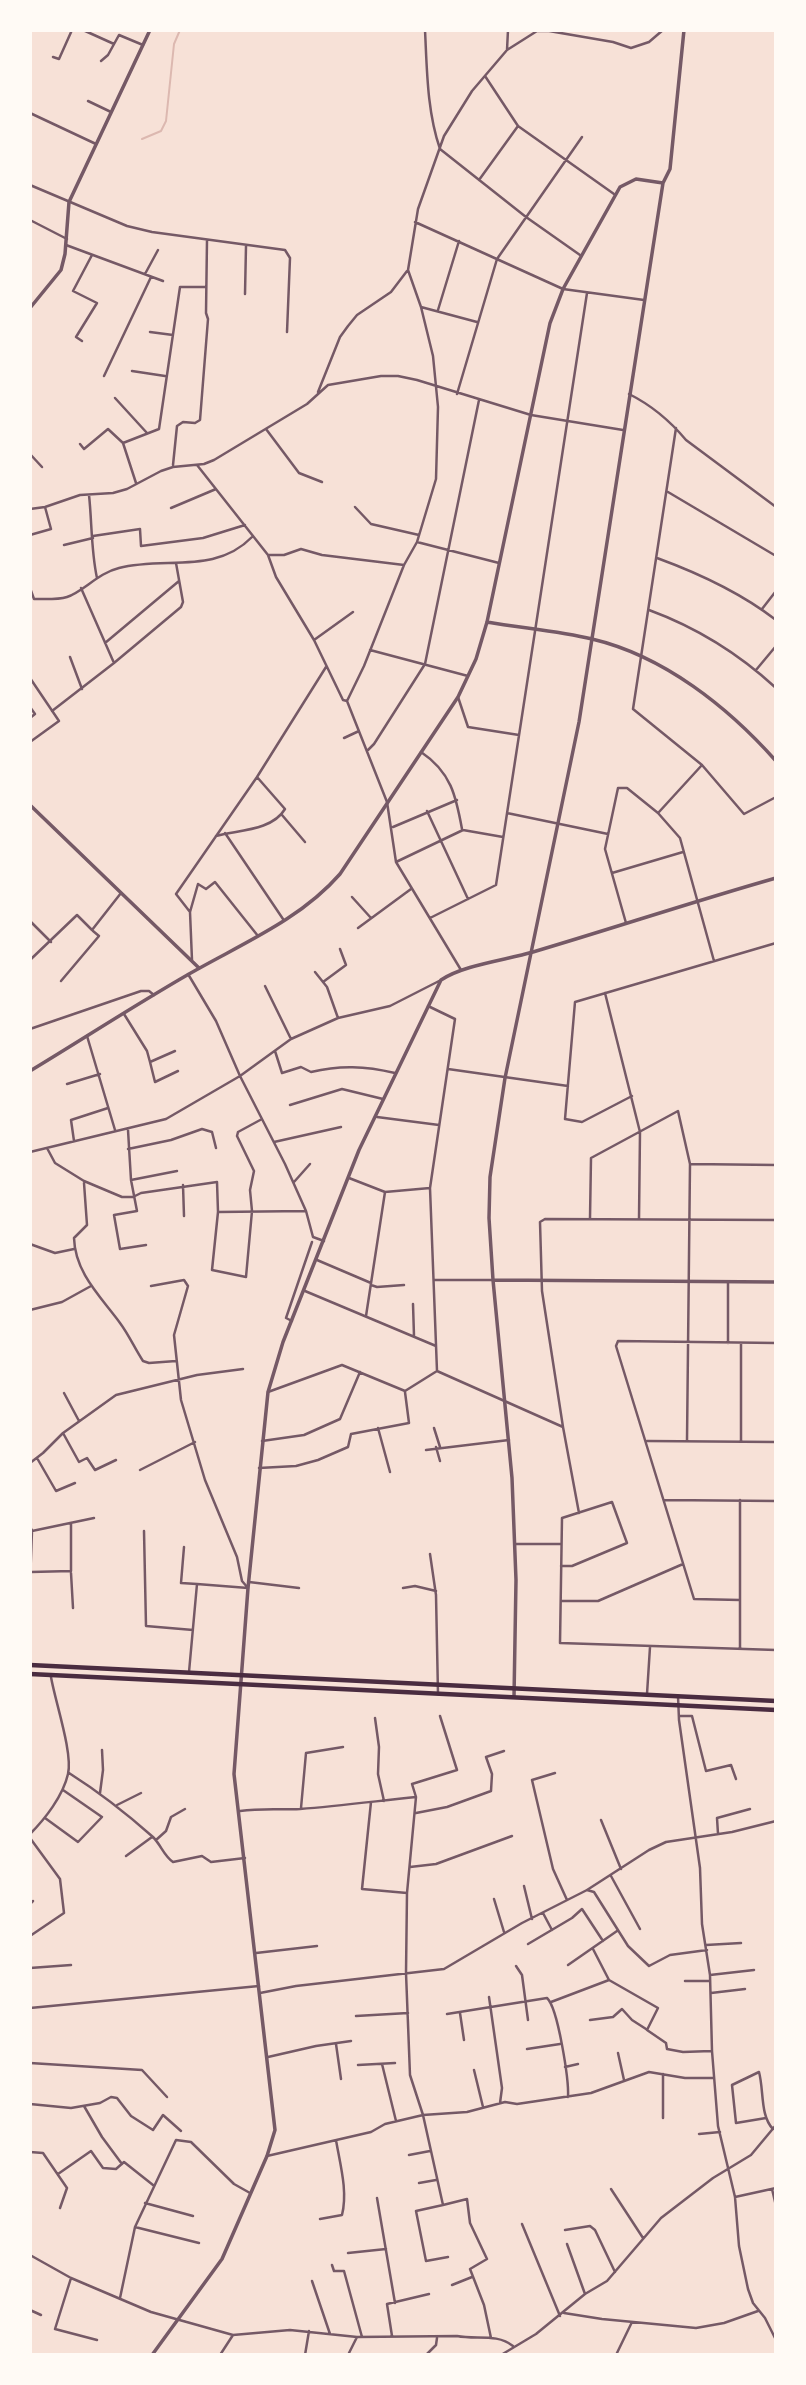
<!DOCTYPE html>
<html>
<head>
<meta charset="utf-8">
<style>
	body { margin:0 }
	#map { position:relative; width:806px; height:2385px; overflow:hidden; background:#f7e1d7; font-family:"Varela Round",sans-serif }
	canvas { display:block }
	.frame { position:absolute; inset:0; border:32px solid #fffaf5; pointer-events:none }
</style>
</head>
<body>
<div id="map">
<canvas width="806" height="2385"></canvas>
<div class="frame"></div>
</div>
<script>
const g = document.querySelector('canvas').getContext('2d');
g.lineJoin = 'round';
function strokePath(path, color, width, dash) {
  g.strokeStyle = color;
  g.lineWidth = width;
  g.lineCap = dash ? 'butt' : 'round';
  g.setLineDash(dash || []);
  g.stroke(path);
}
const stream = new Path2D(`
	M142,139L161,131L166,121L174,44L180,30`);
const minor = new Path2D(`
	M83,30L114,44
	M425,30C427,70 427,111 440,149L526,217L580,255
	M507,50L508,30
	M53,57L59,59L72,30
	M101,61L108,55L119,35L143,45
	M485,76L518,126L614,194
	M88,101L111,112
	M30,113L96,144
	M479,180L518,126
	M30,185L127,226L152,232L285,250L290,258L287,332
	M30,220L67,239
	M415,222L563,289L644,300
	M66,245L163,281
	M145,274L158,250
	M245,294L246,246
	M421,307L477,322
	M438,310L459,241
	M150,332L173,335
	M82,341L76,337L97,303L73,291L92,255
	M132,371L165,376
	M104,376L151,277
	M318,392L340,337L348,326L357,315L391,292L407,271
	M457,394L497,259L582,137
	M629,394C651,405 671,422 686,440L776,507
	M115,398L147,433
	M676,428L633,709L702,765L744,814L776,797
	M266,429L299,473L322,482
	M123,443L159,429L180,287H205
	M80,444L84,449L108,429L123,443L136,483
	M30,454L42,467
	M173,465L177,426L183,422L195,423L200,420L208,319L206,313L207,240
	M197,465L268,555L276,577L314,640L343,700L347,701L387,802L396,862L461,970
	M668,492L776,556
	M89,495C92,522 91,551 97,578
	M355,507L371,524L419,535
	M171,508L216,489
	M30,509L45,507L80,495L113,493L127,489L161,471L173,467L204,464L214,460L307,404L328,385L381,376H398L417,380L531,415L623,430
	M30,535L51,529L45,507
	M93,536L140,529L141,546L203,538L245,525
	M417,542L499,563
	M64,545L93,538
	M268,555H284L301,549L322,555L404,565
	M657,558C698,573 741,593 776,620
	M30,588L34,599C45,599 57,600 67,597C83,592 98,573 119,568C165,556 215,575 252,537
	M81,588L114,663
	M762,609L776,591
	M649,610C698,628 738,653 776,688
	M314,640L353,612
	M105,643L179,581
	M370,650L468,676
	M70,657L82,689
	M756,670L776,646
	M30,678L59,721L30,742
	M458,697L468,727L519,735
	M347,701L364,666L404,565L417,542L436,479L438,407L433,356L421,307L408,270L418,209L444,136L472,91L507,50L537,31H549L613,42L631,48L649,42L663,30
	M30,707L35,714L30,718
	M52,711L114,663L181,607L183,602L176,563
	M344,738L359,731
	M367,751L374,744L425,664L479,400
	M421,752C451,772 456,796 462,829
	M427,811L468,899
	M659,812L702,765
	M507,813L608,834
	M282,815L305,842
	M393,827L457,800
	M225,833L283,919
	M216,836C237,830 272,831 285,809L257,777
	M396,862L463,830L503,837
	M612,873L683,852
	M352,897L371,918
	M190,912L198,884L206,889L215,882L258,936
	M430,918L496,885L587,293
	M30,921L51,942
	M626,923L605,849L618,788H627L658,813L680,838L714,961
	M358,928L411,889
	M30,960L77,915L92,930L121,893
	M192,960L190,912L176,894L257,777L326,667
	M315,972L327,987L338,1018
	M188,974L216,1021L240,1076L285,1164L306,1211L313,1237L324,1241
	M61,981L99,936L93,931
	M323,982L346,965L340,949
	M265,986L291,1039
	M605,993L640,1132L639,1219
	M428,1006L455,1019L430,1188L437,1371
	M124,1014L147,1051L150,1062L175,1051
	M30,1029L141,991H149L154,995
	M87,1036L115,1130
	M275,1051L282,1073L301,1067L311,1072C340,1065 365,1066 395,1073
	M150,1062L155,1082L178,1071
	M448,1069L568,1086
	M67,1084L100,1074
	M632,1096L582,1122L565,1119L575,1002L776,943
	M290,1105L342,1089L383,1099
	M377,1117L439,1125
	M128,1130L131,1180L137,1211L114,1215L120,1249L146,1245
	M74,1141L71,1120L108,1108
	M274,1142L341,1127
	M47,1148L55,1163L84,1181L122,1197H133L141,1193L217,1182L218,1212L306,1211
	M128,1149L171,1140L202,1129L212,1132L216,1148
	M30,1152L166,1119L240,1076L291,1039L338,1018L390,1006L441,980
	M690,1164L776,1165
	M349,1178L385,1192L430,1188
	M131,1180L177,1171
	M294,1182L310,1164
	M84,1183L87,1225L74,1238C75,1273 101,1297 120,1323C129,1335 135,1349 143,1361L149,1363L176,1361
	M183,1185L184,1216
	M218,1212L212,1270L246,1277L252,1211L250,1190L254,1171L237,1136L238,1132L262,1119
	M590,1218L591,1158L678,1111L690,1164L687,1440
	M30,1244L55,1253L74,1249
	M317,1260L371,1283
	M434,1280H493
	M728,1283V1343
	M371,1285L377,1287L404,1285
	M151,1286L184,1280L188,1286L174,1335L181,1400L205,1480L237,1557L242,1581L248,1588
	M305,1291L436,1346
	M413,1304L414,1336
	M30,1310L62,1302L91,1286
	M366,1316L385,1192
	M292,1321L286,1318L312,1242
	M268,1392L342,1365L405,1391L437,1371L563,1427L542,1291L540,1222L545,1219L776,1220
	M64,1393L79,1421
	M563,1427L579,1513
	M378,1428L390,1472
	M434,1428L440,1447
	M63,1433L79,1462L87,1458L95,1470L116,1460
	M262,1441L304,1435L340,1419L360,1372
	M647,1441L776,1442
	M741,1441V1343
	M436,1447L440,1461
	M426,1450L509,1440
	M37,1458L56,1491L75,1483
	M30,1463L43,1453L63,1433L116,1395L197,1375L243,1369
	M259,1468L296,1466L318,1460L348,1447L351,1434L409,1423L405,1392
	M140,1470L195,1442
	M664,1500L776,1501
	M30,1526L32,1531L30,1583
	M32,1531L94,1518
	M144,1531L146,1626L193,1630
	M515,1544H561
	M184,1547L181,1583L197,1584
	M430,1554L436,1595L438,1694
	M561,1566H572L627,1543L612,1502L562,1518L560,1643L776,1650
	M31,1572L71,1571V1523
	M71,1573L73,1608
	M249,1582L299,1588
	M403,1588L415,1586L436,1591
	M740,1600L694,1599L616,1346L618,1341L776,1343
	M561,1601H598L683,1564
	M30,1626V1665
	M740,1649V1500
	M189,1672L197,1584L248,1588
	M647,1694L650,1647
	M678,1696L679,1720L700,1868L702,1924L710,1975L712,2051L718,2126L735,2197L739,2246L748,2289L753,2303L765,2318L776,2340
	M679,1716H692L706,1771L731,1765L736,1779
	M375,1718L379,1747L378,1774L384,1801
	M69,1773C99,1792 126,1813 153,1837C161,1845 164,1856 173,1862L202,1856L211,1862L245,1858
	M555,1773L532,1780L553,1869L567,1900
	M100,1793L103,1770L102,1750
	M416,1797L412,1784L457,1770L440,1716
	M371,1802L362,1889L407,1893
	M117,1805L141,1793
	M301,1808L306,1753L343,1747
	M240,1811C262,1808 278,1810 300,1809C339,1806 377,1801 416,1797L407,1893L406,1973L410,2075L423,2115L443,2205L467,2199L470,2223L487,2259L470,2269L484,2305L491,2338
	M416,1813L447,1807L491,1791L492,1774L486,1757L504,1751
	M45,1818L78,1842L102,1817L63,1790
	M601,1820L621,1869
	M30,1834C45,1819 63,1796 68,1774C73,1753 55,1701 51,1677
	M718,1834L717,1818L750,1809
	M30,1838L60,1879L64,1913L30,1936
	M156,1840L166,1831L171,1817L185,1809
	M126,1856L152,1837
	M410,1867L436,1864L512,1836
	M611,1876L640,1929
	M524,1886L532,1919
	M587,1890L594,1892L628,1946L649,1966L670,1955L707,1950
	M494,1899L504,1932
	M30,1904L33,1901
	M543,1913L552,1930
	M528,1944L572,1918L582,1909L603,1941
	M706,1945L741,1943
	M593,1949L609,1980
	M256,1953L317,1946
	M568,1965L617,1931
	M516,1966L522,1975L528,2020
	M30,1968L71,1965
	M710,1975L754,1970
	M685,1981H710
	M260,1993L296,1986L444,1969L522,1923L587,1890L649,1850L666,1842L732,1832L776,1821
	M711,1993L745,1989
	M489,1997L502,2088L500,2103
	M551,2002L609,1980L658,2008L647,2030L666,2043L667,2049L683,2052L711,2051
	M30,2008L259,1986
	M460,2013L464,2040
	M447,2014L547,1998C558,2008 569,2080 568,2097
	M356,2016L408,2013
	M590,2020L613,2017L622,2009L632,2020L646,2029
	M336,2044L341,2079
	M527,2049L560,2044
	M618,2053L624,2080
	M268,2057L316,2046L351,2041
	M30,2063L142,2070L167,2097
	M382,2064L396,2121
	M358,2065L395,2063
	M565,2067L578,2064
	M474,2070L483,2107
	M30,2104L71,2108L100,2103L111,2097L117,2098L131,2116L153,2130L163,2115L181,2131
	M84,2106L102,2137L122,2164
	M663,2118V2074
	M766,2118L736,2123L732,2085L759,2072C764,2090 760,2116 773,2129
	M699,2134L720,2132
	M30,2152L43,2153L67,2188L60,2208
	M409,2155L430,2151
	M267,2156L371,2132L385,2124L423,2115L467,2112L505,2102L517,2104L591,2093L649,2072L685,2078H713
	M58,2174L91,2151L103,2168L116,2169L124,2162L153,2185
	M419,2183L436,2180
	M611,2189L643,2238
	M772,2189L776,2206
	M735,2197L776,2188
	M377,2198L395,2303
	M145,2203L193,2216
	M443,2205L416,2211L426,2261L448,2257
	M320,2219L342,2215C348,2191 340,2164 336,2140
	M522,2224L560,2316
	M135,2227L199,2243
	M565,2230L590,2226L595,2230L615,2272
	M567,2244L585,2294
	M348,2253L386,2249
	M30,2255L71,2278L151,2312L233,2335L290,2330L357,2337L457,2336C476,2340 497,2333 513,2346
	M332,2265L334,2271H344L362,2337
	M71,2278L55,2329L97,2340
	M312,2281L330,2334
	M452,2285L472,2277
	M120,2298L135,2227L176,2140L191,2142L234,2184L250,2193
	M30,2310L41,2315
	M564,2313L602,2319L696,2328L724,2323L758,2311
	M392,2336L387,2304L429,2294
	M220,2355L233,2335
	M305,2355L309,2331
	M348,2355L357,2337
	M426,2355L436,2345L437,2338
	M501,2355L536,2334L585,2294L607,2281L661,2218L713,2178L751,2155L776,2125
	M616,2355L632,2322`);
const tertiary = new Path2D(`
	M30,308L61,270L65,254L69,202L150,30
	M487,622C521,628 558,631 592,639C664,656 728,707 776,761
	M30,805L199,968
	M30,1071C83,1039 135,1005 189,974C241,944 300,920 340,874L458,697L476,659L487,622L550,323L563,289L620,187L636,179L663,183
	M493,1280L776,1282
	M514,1697L516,1580L512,1478L493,1280L489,1218L490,1177L505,1078L579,722L663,183L670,169L684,30
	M152,2355L222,2259L267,2156L275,2130L234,1774L248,1588L268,1392L283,1342L359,1150L441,980C463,965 506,960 533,952C614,928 695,901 776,878`);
const primary = new Path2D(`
	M30,1665L776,1701
	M30,1674L776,1710`);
strokePath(stream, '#dcb8b0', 2);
strokePath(minor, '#755966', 2.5);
strokePath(tertiary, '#755966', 3.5);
strokePath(primary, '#4a2c40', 4.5);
</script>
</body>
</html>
